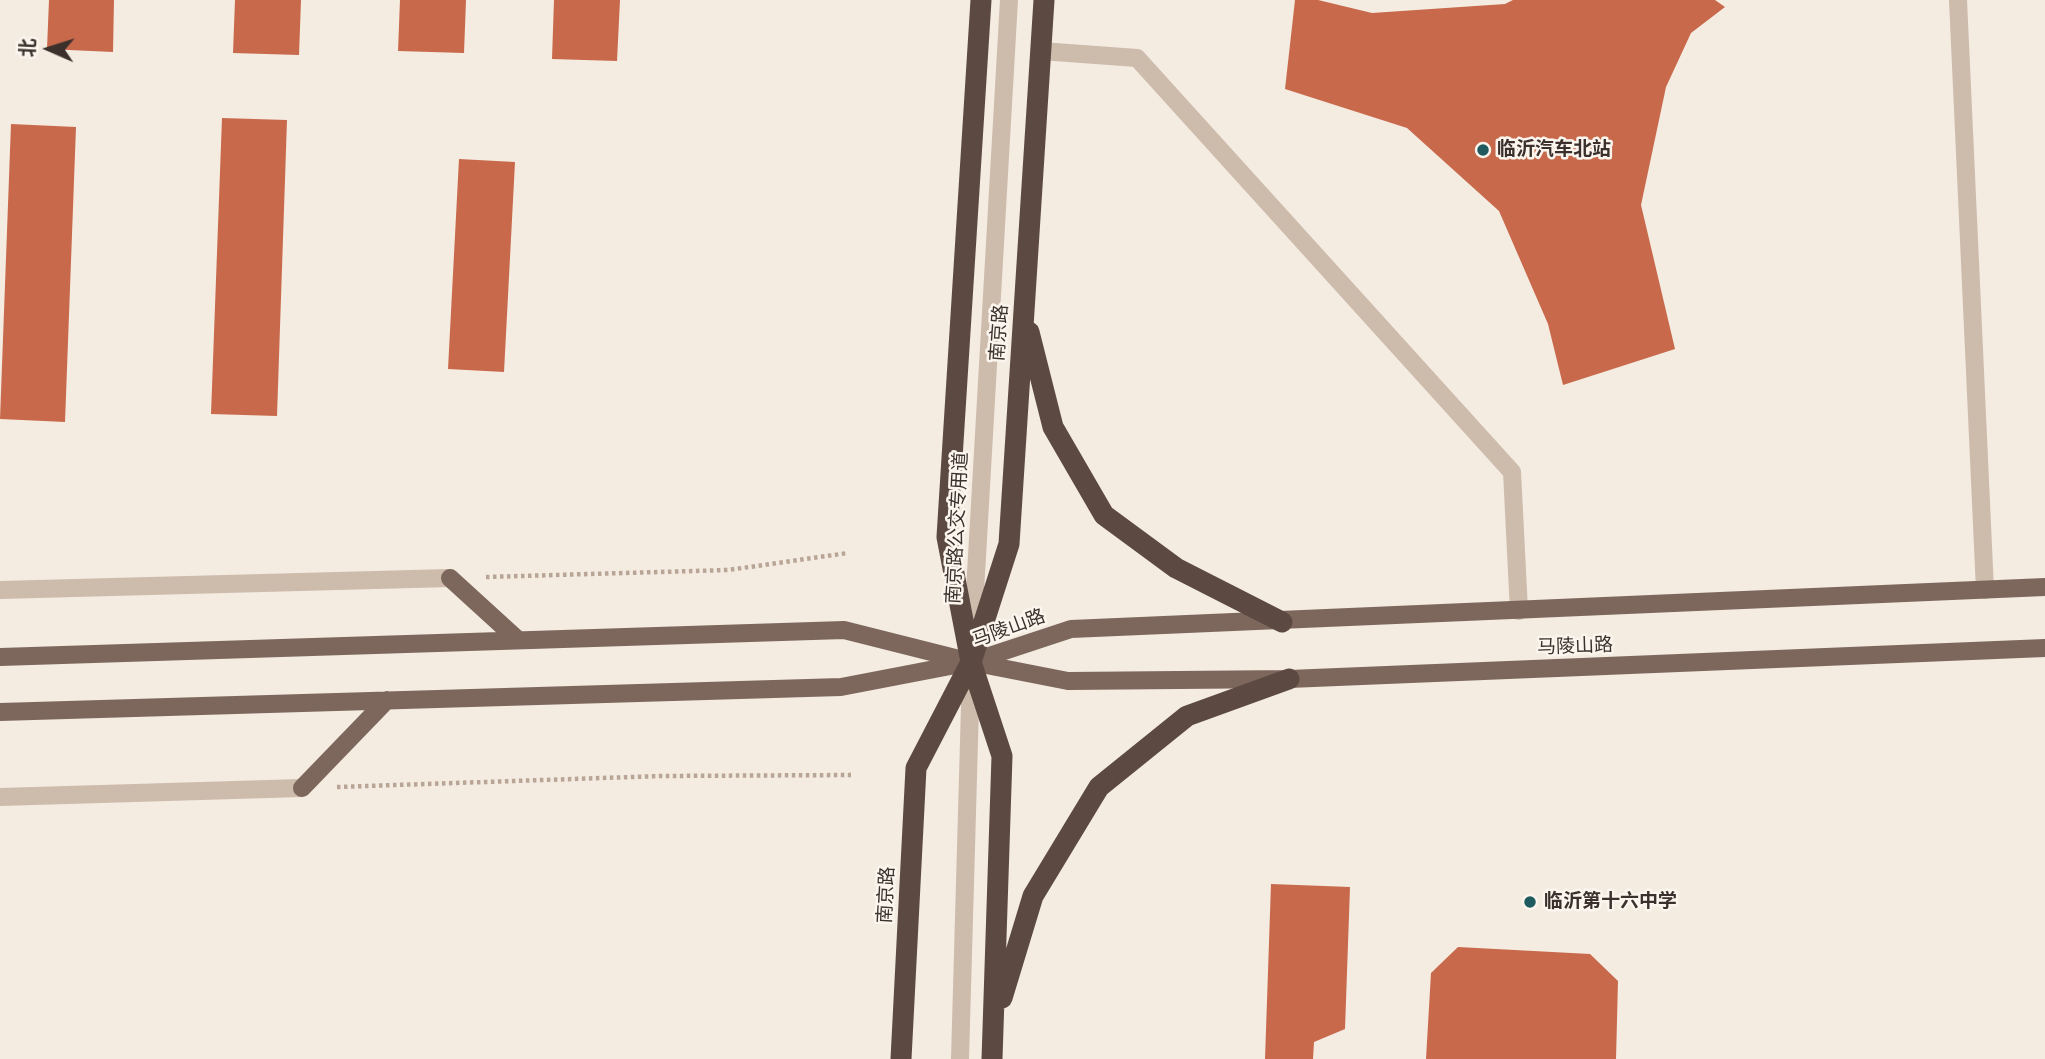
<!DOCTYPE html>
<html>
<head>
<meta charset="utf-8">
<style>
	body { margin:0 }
	#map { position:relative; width:2045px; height:1059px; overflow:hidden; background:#f4ebe1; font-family:Signika,"Noto Sans SC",sans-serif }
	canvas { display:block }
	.north { position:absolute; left:14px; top:14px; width:70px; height:70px; -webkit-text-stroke:5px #fbf5ee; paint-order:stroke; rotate:273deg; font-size:19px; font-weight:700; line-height:28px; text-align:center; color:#3b302b }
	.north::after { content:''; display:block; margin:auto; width:24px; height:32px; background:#3b302b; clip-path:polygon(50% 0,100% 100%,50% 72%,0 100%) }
</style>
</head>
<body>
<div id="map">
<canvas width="2045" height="1059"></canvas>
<div class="north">北</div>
</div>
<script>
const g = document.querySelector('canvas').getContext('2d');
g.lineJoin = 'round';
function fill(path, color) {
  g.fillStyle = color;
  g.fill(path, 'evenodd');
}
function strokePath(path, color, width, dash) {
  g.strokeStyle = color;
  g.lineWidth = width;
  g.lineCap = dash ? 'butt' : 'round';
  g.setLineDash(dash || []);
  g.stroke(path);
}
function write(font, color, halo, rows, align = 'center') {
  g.font = font + ' Signika,"Noto Sans SC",sans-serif';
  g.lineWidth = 5;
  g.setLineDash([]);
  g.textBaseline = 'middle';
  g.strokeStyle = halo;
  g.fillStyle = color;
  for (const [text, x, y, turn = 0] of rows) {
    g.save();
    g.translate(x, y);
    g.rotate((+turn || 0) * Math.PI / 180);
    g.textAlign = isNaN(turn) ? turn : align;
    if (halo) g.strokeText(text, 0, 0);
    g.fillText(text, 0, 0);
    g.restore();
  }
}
const building = new Path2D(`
	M49,0H114L113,52L47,49Z
	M235,0H301L299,55L233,53Z
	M400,0H466L464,53L398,51Z
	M554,0H620L617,61L552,59Z
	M1295,0H1318L1372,13L1505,4L1513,0H1715L1725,7L1691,33L1666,87L1641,205L1675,349L1563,385L1548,324L1499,211L1407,128L1285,89Z
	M222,118L287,120L277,416L211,414Z
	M11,124L76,127L65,422L0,419Z
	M459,159L515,162L504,372L448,369Z
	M1271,884L1350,887L1345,1029L1314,1042L1313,1059H1265Z
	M1458,947L1590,954L1618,981L1616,1059H1426L1431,973Z`);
const path = new Path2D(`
	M486,577L728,570L848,553
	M337,787L661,776L851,775`);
const minor = new Path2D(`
	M1958,0L1985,590
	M1041,51L1137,58L1512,472L1519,611
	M0,590L450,578
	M972,643L1009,0
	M0,797L302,788
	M960,1059L971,671`);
const major = new Path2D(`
	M450,578L518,640
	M0,657L844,630L971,662L1068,681L1289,679L2045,648
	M0,712L841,687L971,662L1071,629L2045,587
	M302,788L387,700`);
const highway = new Path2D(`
	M981,0L947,537L971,662L1002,756L992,1059
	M1029,332L1053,427L1104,515L1176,568L1282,622
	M1002,998L1033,896L1099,787L1187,716L1289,679
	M901,1059L916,768L971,662L1009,544L1044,0`);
const markers = [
	[1483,150,7,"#1f5a5e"],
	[1530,902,7,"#1f5a5e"]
];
const poiNames = [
	["临沂汽车北站",1497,150],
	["临沂第十六中学",1544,902]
];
const streetNames = [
	["南京路",1000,333,-86],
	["南京路公交专用道",958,528,-87],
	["马陵山路",1009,629,-20],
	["马陵山路",1575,647,-2],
	["南京路",887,895,-87]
];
fill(building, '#c8694b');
strokePath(path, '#b9a596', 4.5, [3.5, 3.5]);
strokePath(minor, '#cdbbac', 18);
strokePath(major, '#7d675c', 18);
strokePath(highway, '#5c4a42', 21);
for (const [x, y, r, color] of markers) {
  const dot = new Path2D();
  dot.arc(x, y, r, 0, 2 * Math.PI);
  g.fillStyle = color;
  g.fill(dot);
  strokePath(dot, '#fbf5ee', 2.5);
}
write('bold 19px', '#3b302b', '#fbf5ee', poiNames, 'left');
write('19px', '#3b302b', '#fbf5ee', streetNames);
</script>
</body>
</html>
